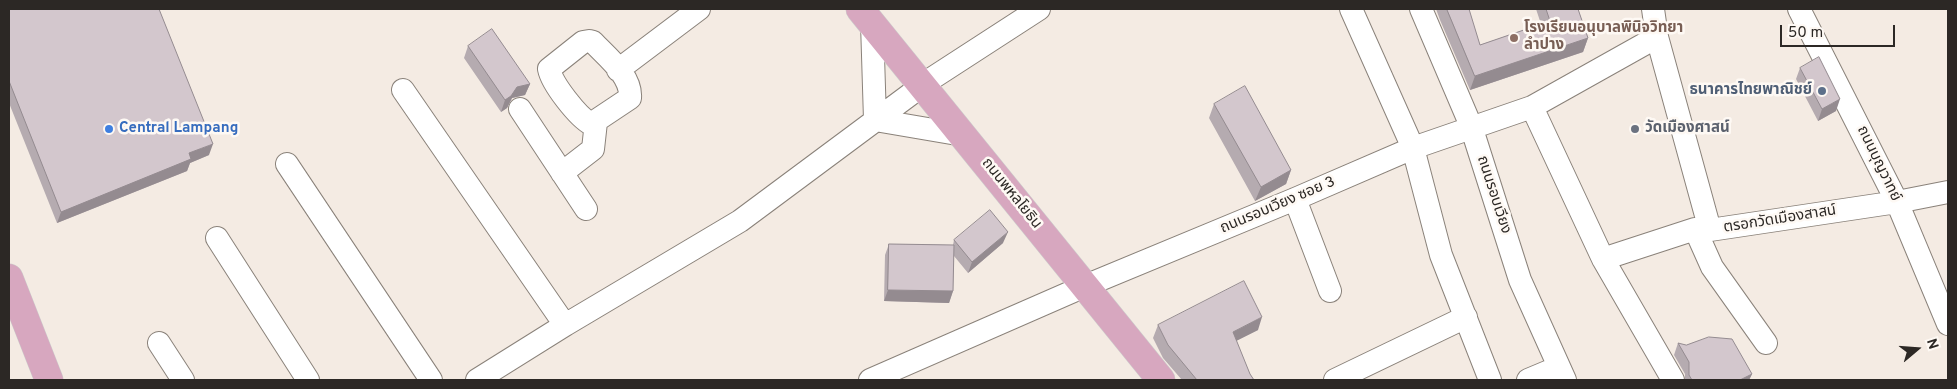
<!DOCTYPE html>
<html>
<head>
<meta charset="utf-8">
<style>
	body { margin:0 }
	#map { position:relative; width:1957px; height:389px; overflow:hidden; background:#f4ebe3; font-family:Overpass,sans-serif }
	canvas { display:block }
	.frame { position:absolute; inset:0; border:10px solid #2c2825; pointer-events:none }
	.north { position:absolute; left:1892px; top:324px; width:50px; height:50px; -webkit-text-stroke:4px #fef9f4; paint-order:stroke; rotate:72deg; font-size:14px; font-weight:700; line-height:20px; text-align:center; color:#2c2825 }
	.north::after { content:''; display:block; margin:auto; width:18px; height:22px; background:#2c2825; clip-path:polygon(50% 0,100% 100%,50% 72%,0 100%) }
	.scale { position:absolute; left:1780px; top:25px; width:115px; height:22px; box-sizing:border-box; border:2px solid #2c2825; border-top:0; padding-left:6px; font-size:15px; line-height:18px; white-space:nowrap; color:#2c2825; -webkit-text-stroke:4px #fef9f4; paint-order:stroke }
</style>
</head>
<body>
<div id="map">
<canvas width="1957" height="389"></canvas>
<div class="frame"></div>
<div class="north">N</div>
<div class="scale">50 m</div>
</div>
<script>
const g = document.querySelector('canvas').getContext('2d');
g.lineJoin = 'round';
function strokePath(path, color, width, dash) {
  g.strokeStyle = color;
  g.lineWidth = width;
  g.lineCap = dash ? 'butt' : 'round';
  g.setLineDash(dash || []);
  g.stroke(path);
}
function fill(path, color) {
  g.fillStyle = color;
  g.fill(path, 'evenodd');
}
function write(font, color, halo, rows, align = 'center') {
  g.font = font + ' Overpass,"Noto Sans Thai",sans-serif';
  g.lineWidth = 5;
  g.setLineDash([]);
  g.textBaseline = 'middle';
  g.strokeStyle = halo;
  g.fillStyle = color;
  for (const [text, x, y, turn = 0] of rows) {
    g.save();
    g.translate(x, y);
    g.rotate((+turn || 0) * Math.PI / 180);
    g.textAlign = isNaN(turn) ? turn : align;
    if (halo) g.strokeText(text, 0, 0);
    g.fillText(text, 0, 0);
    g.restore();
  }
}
const minor = new Path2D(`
	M1351,9L1413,148L1441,255L1490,380
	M1421,9L1471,126L1520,280L1565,380
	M1653,9L1657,37L1710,230
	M1799,9L1897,202L1948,324
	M872,23L875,120L963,135
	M589,41L593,42C607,57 632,76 630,98L591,124C578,117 552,84 549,69L583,42Z
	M618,70L699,9
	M403,90L565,325
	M1532,107L1603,259L1673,380
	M520,109L586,209
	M287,164L431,380
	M562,173L593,149L596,122
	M1295,199L1330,291
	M1695,229L1712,267L1766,343
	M217,238L308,380
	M1603,259L1695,229L1710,230L1897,202L1948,192
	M159,343L183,380
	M477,380L565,325L740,221L931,79L1039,9
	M870,380L1085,286L1295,199L1413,148L1532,107L1657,37
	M1335,380L1466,317
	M1528,380L1559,367`);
const major = new Path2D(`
	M860,9L1161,380
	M9,278L49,380`);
const wall = new Path2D(`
	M9,9L209,155L190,163L187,171L57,223L9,103Z
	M1436,9H1468L1480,45L1541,24L1536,9H1578L1588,38L1583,52L1470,90L1440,20Z
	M468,46L530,84L525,95L512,98L507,108L501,112L464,58Z
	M1800,68L1836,111L1818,121L1796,79Z
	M1214,104L1291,170L1286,184L1255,201L1209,118Z
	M954,240L1003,243L968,273L954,256L953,291L949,303L884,301L885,255L889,244L953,245Z
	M1158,325L1258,330L1236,341L1250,374L1254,380H1182L1163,358L1153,338Z
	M1678,343L1752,374L1749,380H1685V374L1674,355Z`);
const shadedWall = new Path2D(`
	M1588,38L1583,52L1470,90L1475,76Z
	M530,84L525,95L512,98L507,108L501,112L505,100L517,87Z
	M1840,99L1836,111L1818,121L1822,109Z
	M213,144L209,155L190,163L187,171L57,223L61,212L189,153Z
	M1291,170L1286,184L1255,201L1261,187Z
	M1008,232L1003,243L968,273L972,262Z
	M888,290L953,291L949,303L884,301Z
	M1262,317L1258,330L1228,345L1233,332Z
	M1752,374L1749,380H1740Z`);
const building = new Path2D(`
	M9,9H159L213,144L189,153L191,159L61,212L9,81Z
	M1447,9H1469L1480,45L1550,21L1546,9H1578L1588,38L1475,76Z
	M492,29L530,84L517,87L511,96L505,100L468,46Z
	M1819,57L1840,99L1822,109L1800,68Z
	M1245,86L1291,170L1261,187L1214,104Z
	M990,210L1008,232L972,262L954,240Z
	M889,244L954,245L953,291L888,290Z
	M1244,281L1262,317L1233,332L1250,374L1254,380H1197L1168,345L1158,325Z
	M1709,337L1732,339L1752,374L1740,380H1692L1689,375V362L1678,343L1686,345Z`);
const markers = [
	[1514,38,5,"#8d6e63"],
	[1822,91,5,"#5c6f8a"],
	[109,129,5,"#3f7fe0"],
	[1635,129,5,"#6b7280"]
];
const educationNames = [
	["โรงเรียนอนุบาลพินิจวิทยา",1524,29],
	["ลำปาง",1524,46]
];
const serviceNames = [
	["ธนาคารไทยพาณิชย์",1812,91]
];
const shopNames = [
	["Central Lampang",119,129]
];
const worshipNames = [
	["วัดเมืองศาสน์",1645,129]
];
const streetNames = [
	["ถนนบุญวาทย์",1878,164,64],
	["ถนนพหลโยธิน",1011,194,51],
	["ถนนรอบเวียง",1493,195,72],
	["ถนนรอบเวียง ซอย 3",1278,206,-23],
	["ตรอกวัดเมืองสาสน์",1780,220,-9]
];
strokePath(minor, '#8a827a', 24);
strokePath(major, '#cccbcb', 29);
strokePath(minor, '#fff', 22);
strokePath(major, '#d7a7bf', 28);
fill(wall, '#b5abb0');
fill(shadedWall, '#948b90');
fill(building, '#d3c7cd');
strokePath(building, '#948b90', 1);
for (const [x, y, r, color] of markers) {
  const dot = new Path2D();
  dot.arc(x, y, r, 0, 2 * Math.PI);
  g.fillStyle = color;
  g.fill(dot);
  strokePath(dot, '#fef9f4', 2);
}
write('bold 15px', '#785e54', '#fef9f4', educationNames, 'left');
write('bold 15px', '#4e5e75', '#fef9f4', serviceNames, 'right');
write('bold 15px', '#366cbe', '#fef9f4', shopNames, 'left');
write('bold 15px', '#5b616d', '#fef9f4', worshipNames, 'left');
write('15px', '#2c2825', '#fef9f4', streetNames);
</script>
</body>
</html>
